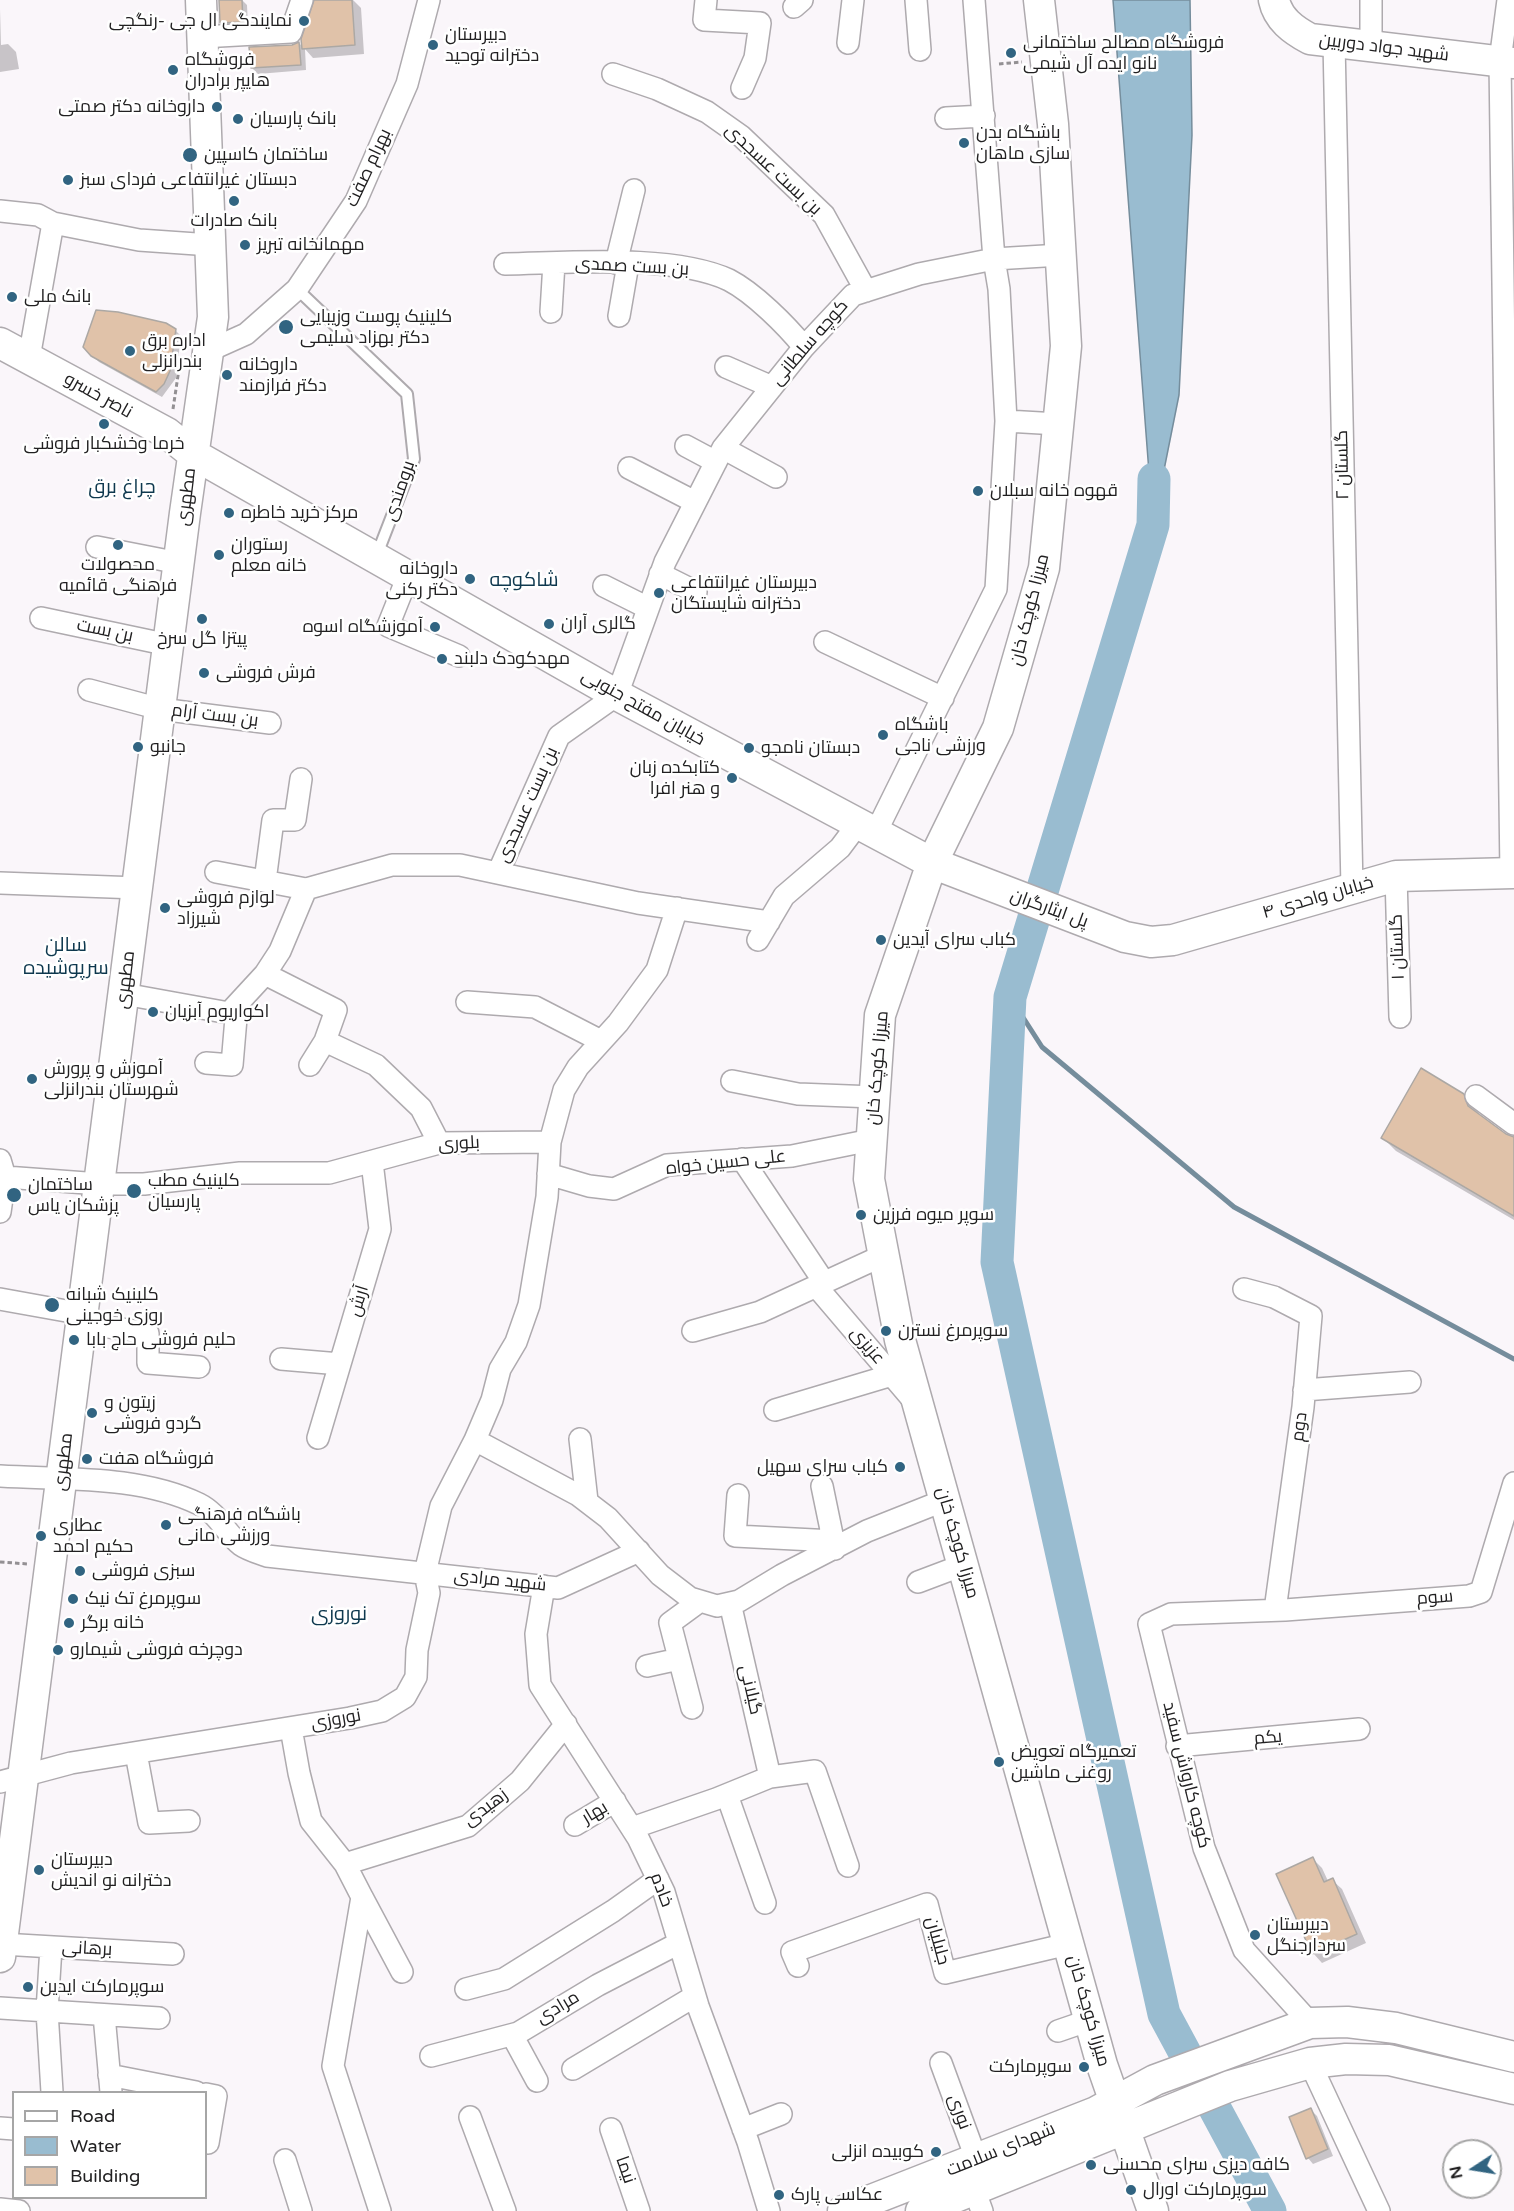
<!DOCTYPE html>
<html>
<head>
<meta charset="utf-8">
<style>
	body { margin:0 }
	#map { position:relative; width:1514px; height:2211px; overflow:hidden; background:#faf6fa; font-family:"Varela Round",sans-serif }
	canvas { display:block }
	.legend { position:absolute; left:12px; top:2091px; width:195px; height:108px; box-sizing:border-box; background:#fff; border:2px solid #a6a6a6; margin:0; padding:8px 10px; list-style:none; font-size:18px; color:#212021 }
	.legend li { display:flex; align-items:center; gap:12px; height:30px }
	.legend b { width:30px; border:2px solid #a6a6a6 }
	.north { position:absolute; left:1442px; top:2139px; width:60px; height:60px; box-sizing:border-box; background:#fff; border:2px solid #a6a6a6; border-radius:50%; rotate:258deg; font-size:16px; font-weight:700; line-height:24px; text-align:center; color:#212021 }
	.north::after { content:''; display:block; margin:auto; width:21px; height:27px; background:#316481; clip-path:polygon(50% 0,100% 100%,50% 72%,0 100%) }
</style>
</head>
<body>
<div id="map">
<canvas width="1514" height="2211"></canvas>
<ul class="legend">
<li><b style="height:8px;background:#fff"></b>Road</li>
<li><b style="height:16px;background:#99bcd0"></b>Water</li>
<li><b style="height:16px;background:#e0c2a9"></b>Building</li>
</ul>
<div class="north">N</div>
</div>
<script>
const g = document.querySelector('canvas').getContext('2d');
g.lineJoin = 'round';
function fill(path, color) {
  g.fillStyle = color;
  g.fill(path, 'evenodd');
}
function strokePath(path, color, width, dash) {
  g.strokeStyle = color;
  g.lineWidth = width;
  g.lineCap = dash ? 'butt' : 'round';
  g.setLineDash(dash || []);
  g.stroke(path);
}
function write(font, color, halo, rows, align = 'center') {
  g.font = font + ' "Varela Round",Cairo,sans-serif';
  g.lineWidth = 5;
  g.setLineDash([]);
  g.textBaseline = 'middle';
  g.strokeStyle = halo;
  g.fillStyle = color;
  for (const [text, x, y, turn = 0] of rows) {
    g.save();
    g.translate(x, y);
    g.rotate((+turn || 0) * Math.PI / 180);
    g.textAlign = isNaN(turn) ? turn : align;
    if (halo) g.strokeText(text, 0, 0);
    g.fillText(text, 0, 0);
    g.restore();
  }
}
const water = new Path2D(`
	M1113,0H1190L1192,135L1179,395L1153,525Z`);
const shadow = new Path2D(`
	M221,0H242L247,5L248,27L228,29L222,23Z
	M326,0H353L361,8L364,54L313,58L305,49L306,70L258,74L252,68L299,43L304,48Z
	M0,9L1,45L8,44L16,52L19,69L0,72Z
	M175,330L181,336L176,378L162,397L99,362L92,355Z
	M1463,1095L1476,1108L1479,1116L1506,1136L1514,1137V1220L1396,1151L1383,1138Z
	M1313,1859L1322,1868L1328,1881L1332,1880L1342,1889L1366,1943L1322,1963L1313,1953Z
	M1311,2110L1317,2116L1333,2156L1313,2164L1308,2158Z`);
const stream = new Path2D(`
	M1010,997L1042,1047L1234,1207L1514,1359`);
const river = new Path2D(`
	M1154,479L1153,525L1010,997L997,1262L1164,2014L1270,2211`);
const building = new Path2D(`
	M219,0H242L243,22L220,23Z
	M314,0H352L355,45L302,49L301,39Z
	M299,42L301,65L251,68L249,47L292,45Z
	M96,310L118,312L166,323L176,329L170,371L164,384L156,392L91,356L83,347Z
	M1421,1068L1464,1094L1468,1106L1506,1134L1514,1137V1216L1381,1138Z
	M1313,1857L1324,1882L1333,1878L1357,1934L1312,1954L1276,1874Z
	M1311,2108L1328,2149L1306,2159L1289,2117Z`);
const path = new Path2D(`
	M999,64L1022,62
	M173,409L179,369H183
	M0,1562L28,1564`);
const lane = new Path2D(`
	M297,289L407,394L414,459L376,557`);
const street = new Path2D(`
	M706,0L704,20L760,23L755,58L742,88
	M916,0L920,50
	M1371,0V47
	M1508,0L1500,61L1511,873
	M794,7L802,0
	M202,37L291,32L302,0
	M1334,42L1352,888
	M848,43L853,0
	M613,74L657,89L707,112L741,136L824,215L866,291
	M946,118L984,116
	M0,211L38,215L53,223L139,240L211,245
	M616,263L634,190
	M505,264C568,263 673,254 729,280C754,293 786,325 804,347
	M551,312L554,263
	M619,316L628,264
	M208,351L246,334L297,289L356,201L407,84L429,0
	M29,358L53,223
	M726,367L772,387
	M1006,421L1058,424
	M686,446L716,462
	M723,448L776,477
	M629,468L695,502
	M97,547L179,563
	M660,574L696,592
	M408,576L388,626L459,656
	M604,586L648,608
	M41,618L169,645
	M825,642L943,698
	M89,690L160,709L270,723
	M876,832L996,589L1006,421L999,289L994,259L974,0
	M216,872L306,889L392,865H460L638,903L769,922
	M498,873L559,736L617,695L665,562L723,448L804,347L853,295L919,274L994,259L1061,255
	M1396,876L1400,1017
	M265,881L273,820H295L301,779
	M0,883L138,888
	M758,940L784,896L840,848L858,824
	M265,974L336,1010L325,1041L310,1065
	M124,994L229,1013L236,1018L232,1065L206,1063
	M467,1002L535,1007L601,1041
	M229,1013L265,974L280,951L306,889
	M325,1041L376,1065L421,1108L439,1143
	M732,1081L798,1094L874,1097
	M1476,1096L1514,1124
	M742,1159L824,1282
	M0,1160L5,1177L0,1212
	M548,1174L589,1186L614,1189L667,1165L792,1156L871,1140
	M5,1177L100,1184H144L240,1173H329L439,1143L550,1142
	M816,1286L913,1400
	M1244,1289L1274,1297L1311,1316L1303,1407L1275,1610
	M0,1299L83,1314
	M82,1323L148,1333V1363L199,1367
	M693,1331L760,1312L884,1255
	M281,1359L340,1364
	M1304,1390L1410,1382
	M775,1410L892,1375
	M318,1438L380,1229L372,1162
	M580,1439L587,1501
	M475,1440L492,1400L500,1369L516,1342L529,1305L547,1197L550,1142L564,1090L578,1067L618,1023L657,970L677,908
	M0,1476C66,1480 138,1475 199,1504C219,1514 226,1534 241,1545C248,1550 259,1553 267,1556L558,1588L639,1551
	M822,1486L835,1549
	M738,1495L735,1536L834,1541
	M918,1582L963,1565
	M544,1586L536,1634L540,1685L638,1838L664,1892L698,2006L748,2142L769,2211
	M730,1603L770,1777
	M647,1666L679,1659
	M692,1708L670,1623L700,1601
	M291,1728L299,1773L311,1821L345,1864L362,1897L333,2066L380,2211
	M1177,1746L1359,1729
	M136,1753L149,1823L189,1821
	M0,1782L71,1763L350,1718L382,1711L405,1697L416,1677L417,1650L429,1593L425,1573L441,1506L475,1440L578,1495L608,1518L660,1575L690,1598L717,1606L739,1601L782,1575L867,1531L945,1500
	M727,1795L765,1903
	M575,1825L615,1801
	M632,1828L716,1799L770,1777L815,1771L848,1866
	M345,1864L468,1826L520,1781L566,1724
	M362,1897L402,1972
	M2,1944L173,1954
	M51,1947L47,2011L52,2092
	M798,1966L792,1952L927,1904L945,1973L1068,1944
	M466,1989L504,1979L613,1911L658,1879
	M0,2008L159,2018
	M104,2015L111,2092
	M1310,2023L1244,1950L1204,1848L1149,1624L1171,1614L1285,1610L1469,1596L1481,1592L1514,1483
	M1058,2031L1090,2020
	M512,2035L537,2081
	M431,2056L518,2033L598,1985L679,1943
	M941,2063L977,2161
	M1310,2063L1379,2211
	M573,2069L695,1996
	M109,2075L196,2092
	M206,2094L216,2096L208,2143
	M470,2117L505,2211
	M0,2128L14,2129
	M611,2129L639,2211
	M743,2129L781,2114
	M285,2160L301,2211
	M974,2189L982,2211
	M0,2209L19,2211`);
const secondary = new Path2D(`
	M1039,0L1053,124L1066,346L1044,568L998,728L932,863L880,1015L869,1179L900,1340L1102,2065L1153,2211
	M1274,0C1278,19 1293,30 1310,39L1514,63
	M0,343L167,433L193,454L617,695L932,863L1125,937L1151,942L1173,940L1396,876L1514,873
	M0,1957L185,513L213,317L201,0
	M843,2211L1096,2112L1155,2080L1310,2023L1347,2022L1396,2028L1514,2057
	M921,2211L1230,2086L1310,2063L1346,2059L1389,2060L1514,2089`);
const markers = [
	[304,21,6,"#316481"],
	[433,45,6,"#316481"],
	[1011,53,6,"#316481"],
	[173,70,6,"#316481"],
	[217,107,6,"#316481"],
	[238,119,6,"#316481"],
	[964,143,6,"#316481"],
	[190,155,8,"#316481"],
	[68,180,6,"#316481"],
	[234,201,6,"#316481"],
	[245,245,6,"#316481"],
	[12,297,6,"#316481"],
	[286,327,8,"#316481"],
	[130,351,6,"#316481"],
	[227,375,6,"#316481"],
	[104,424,6,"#316481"],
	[978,491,6,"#316481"],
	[229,513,6,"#316481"],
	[118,545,6,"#316481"],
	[219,555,6,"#316481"],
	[470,579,6,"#316481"],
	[659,593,6,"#316481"],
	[202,619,6,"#316481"],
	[549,624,6,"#316481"],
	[435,627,6,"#316481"],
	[442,659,6,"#316481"],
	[204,673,6,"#316481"],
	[883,735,6,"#316481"],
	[138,747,6,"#316481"],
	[749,748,6,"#316481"],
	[732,778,6,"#316481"],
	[165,908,6,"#316481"],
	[881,940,6,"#316481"],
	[153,1012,6,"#316481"],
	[32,1079,6,"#316481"],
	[134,1191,8,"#316481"],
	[14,1195,8,"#316481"],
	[861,1215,6,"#316481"],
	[52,1305,8,"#316481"],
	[886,1331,6,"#316481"],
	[74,1340,6,"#316481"],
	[92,1413,6,"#316481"],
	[87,1459,6,"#316481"],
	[900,1467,6,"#316481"],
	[166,1525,6,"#316481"],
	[41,1536,6,"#316481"],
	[80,1571,6,"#316481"],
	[73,1599,6,"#316481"],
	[69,1623,6,"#316481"],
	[58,1650,6,"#316481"],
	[999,1762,6,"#316481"],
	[39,1870,6,"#316481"],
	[1255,1935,6,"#316481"],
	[28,1987,6,"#316481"],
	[1084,2067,6,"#316481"],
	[936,2152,6,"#316481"],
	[1091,2165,6,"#316481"],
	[1131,2190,6,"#316481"],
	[779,2195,6,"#316481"]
];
const poiNames = [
	["نمایندگی ال جی -رنگچی",292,21,"right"],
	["دبیرستان",445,35],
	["دخترانه توحید",445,56],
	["فروشگاه مصالح ساختمانی",1023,43],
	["نانو ایده آل شیمی",1023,64],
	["فروشگاه",185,60],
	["هایپر برادران",185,81],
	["داروخانه دکتر صمتی",205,107,"right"],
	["بانک پارسیان",250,119],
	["باشگاه بدن",976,133],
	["سازی ماهان",976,154],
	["ساختمان کاسپین",204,155],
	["دبستان غیرانتفاعی فردای سبز",80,180],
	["بانک صادرات",234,221,"center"],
	["مهمانخانه تبریز",257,245],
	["بانک ملی",24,297],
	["کلینیک پوست وزیبایی",300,317],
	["دکتر بهزاد سلیمی",300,338],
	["اداره برق",142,341],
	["بندرانزلی",142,362],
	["داروخانه",239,365],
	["دکتر فرازمند",239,386],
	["خرما وخشکبار فروشی",104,444,"center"],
	["قهوه خانه سبلان",990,491],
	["مرکز خرید خاطره",241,513],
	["رستوران",231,545],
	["خانه معلم",231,566],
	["محصولات",118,565,"center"],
	["فرهنگی قائمیه",118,586,"center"],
	["داروخانه",458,569,"right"],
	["دکتر رکنی",458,590,"right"],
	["دبیرستان غیرانتفاعی",671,583],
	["دخترانه شایستگان",671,604],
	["گالری آران",561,624],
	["آموزشگاه اسوه",423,627,"right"],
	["پیتزا گل سرخ",202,639,"center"],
	["مهدکودک دلبند",454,659],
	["فرش فروشی",216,673],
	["باشگاه",895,725],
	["ورزشی ناجی",895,746],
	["جانبو",150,747],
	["دبستان نامجو",761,748],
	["کتابکده زبان",720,768,"right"],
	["و هنر افرا",720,789,"right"],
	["لوازم فروشی",177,898],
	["شیرزاد",177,919],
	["کباب سرای آیدین",893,940],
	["اکواریوم آبزیان",165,1012],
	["آموزش و پرورش",44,1069],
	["شهرستان بندرانزلی",44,1090],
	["کلینیک مطب",148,1181],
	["پارسیان",148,1202],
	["ساختمان",28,1185],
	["پزشکان یاس",28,1206],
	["سوپر میوه فرزین",873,1215],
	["کلینیک شبانه",66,1295],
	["روزی خوجینی",66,1316],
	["سوپرمرغ نسترن",898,1331],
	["حلیم فروشی حاج بابا",86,1340],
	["زیتون و",104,1403],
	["گردو فروشی",104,1424],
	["فروشگاه هفت",99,1459],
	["کباب سرای سهیل",888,1467,"right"],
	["باشگاه فرهنگی",178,1515],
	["ورزشی مانی",178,1536],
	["عطاری",53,1526],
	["حکیم احمد",53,1547],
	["سبزی فروشی",92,1571],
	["سوپرمرغ تک نیک",85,1599],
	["خانه برگر",81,1623],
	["دوچرخه فروشی شیمارو",70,1650],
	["تعمیرگاه تعویض",1011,1752],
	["روغنی ماشین",1011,1773],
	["دبیرستان",51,1860],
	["دخترانه نو اندیش",51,1881],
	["دبیرستان",1267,1925],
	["سردارجنگل",1267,1946],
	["سوپرمارکت ایدین",40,1987],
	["سوپرمارکت",1072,2067,"right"],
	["کوبیده انزلی",924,2152,"right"],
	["کافه دیزی سرای محسنی",1103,2165],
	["سوپرمارکت اورال",1143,2190],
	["عکاسی پارک",791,2195]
];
const streetNames = [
	["شهید جواد دوربین",1384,48,7],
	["بهرام صفت",369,168,-65],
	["بن بست عسجدی",773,170,43],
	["بن بست صمدی",632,267,3],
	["کوچه سلطانی",810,343,-49],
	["ناصر خسرو",98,396,29],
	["گلستان ۲",1343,465,-91],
	["برومندی",400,491,-71],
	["مطهری",187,497,-83],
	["میرزا کوچک خان",1030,610,-76],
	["بن بست",105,631,12],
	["خیابان مفتح جنوبی",643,708,29],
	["بن بست آرام",215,716,7],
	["بن بست عسجدی",528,805,-66],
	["خیابان واحدی ۴",1318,898,-16],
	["پل ایثارگران",1049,909,20],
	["گلستان ۱",1398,947,-92],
	["مطهری",126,980,-83],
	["میرزا کوچک خان",878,1068,-85],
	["بلوری",459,1144,-3],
	["علی حسین خواه",726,1163,-6],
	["آرش",359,1301,-73],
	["عزیزی",867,1346,50],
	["دوم",1300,1427,-83],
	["مطهری",64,1462,-83],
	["میرزا کوچک خان",957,1543,74],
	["شهید مرادی",500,1581,6],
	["سوم",1435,1598,-4],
	["گیلانی",750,1690,77],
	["نوروزی",336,1720,-10],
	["یکم",1268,1738,-5],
	["کوچه کارواش سفید",1186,1775,76],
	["زهیدی",486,1808,-37],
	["بهار",595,1813,-31],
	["خادم",661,1890,69],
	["جلیلیان",937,1941,75],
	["برهانی",87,1949,3],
	["مرادی",558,2008,-31],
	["میرزا کوچک خان",1088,2011,74],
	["نوری",959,2112,70],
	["شهدای سلامت",1001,2150,-22],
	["نیما",625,2170,71]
];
const neighbourhoodNames = [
	["چراغ برق",122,488],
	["شاکوچه",524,581],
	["سالن",66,946],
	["سرپوشیده",66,969],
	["نوروزی",339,1615]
];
fill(water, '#99bcd0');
strokePath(water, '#758d9c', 1.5);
fill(shadow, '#0003');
strokePath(stream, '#758d9c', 5);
strokePath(river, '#99bcd0', 33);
fill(building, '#e0c2a9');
strokePath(building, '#aca8a4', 1.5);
strokePath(lane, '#aeaaae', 14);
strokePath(street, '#aeaaae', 24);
strokePath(secondary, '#aeaaae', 33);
strokePath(path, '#939093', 3, [4.5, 3]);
strokePath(lane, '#fff', 10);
strokePath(street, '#fff', 21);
strokePath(secondary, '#fff', 30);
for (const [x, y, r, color] of markers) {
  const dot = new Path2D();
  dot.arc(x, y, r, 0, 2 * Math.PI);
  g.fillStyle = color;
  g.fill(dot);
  strokePath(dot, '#fff', 2);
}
write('18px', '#212021', '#fff', poiNames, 'left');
write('18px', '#212021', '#fff', streetNames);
write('20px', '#0e384e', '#fff', neighbourhoodNames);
</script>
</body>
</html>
